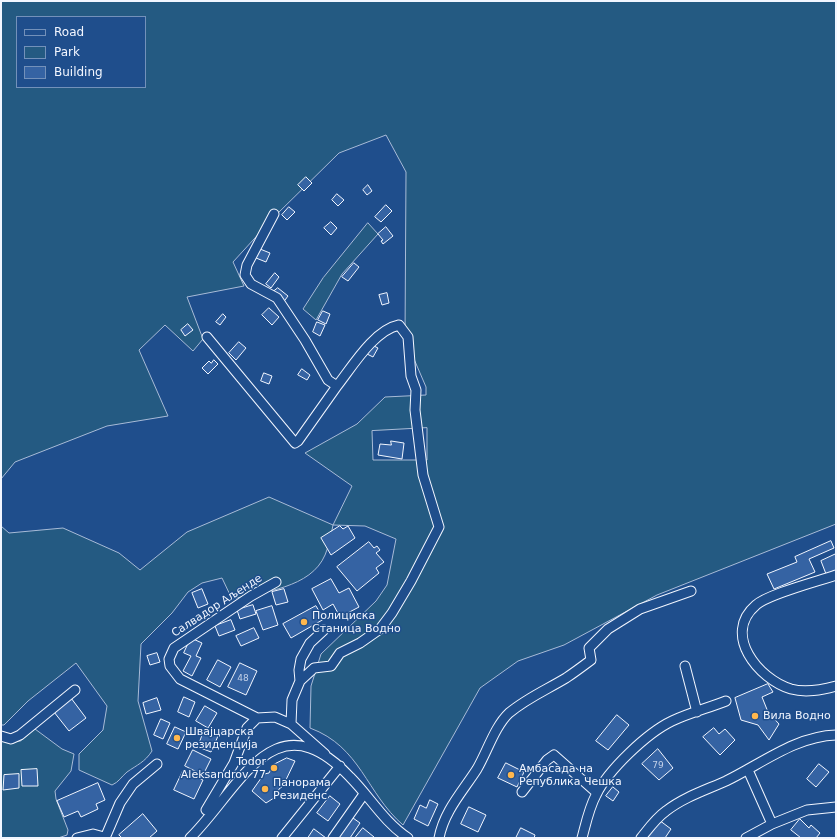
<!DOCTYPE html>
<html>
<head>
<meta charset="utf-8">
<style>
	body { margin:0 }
	#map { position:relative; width:837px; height:839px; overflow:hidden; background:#1f4e8c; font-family:"DejaVu Sans",sans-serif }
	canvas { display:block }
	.frame { position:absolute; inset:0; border:2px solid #f2f6ff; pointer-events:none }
	.legend { position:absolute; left:16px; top:16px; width:130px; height:72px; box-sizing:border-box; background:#1f4e8c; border:1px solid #7391ba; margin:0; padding:5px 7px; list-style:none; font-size:12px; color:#f2f6ff }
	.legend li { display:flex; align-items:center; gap:8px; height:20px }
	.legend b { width:20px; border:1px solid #7391ba }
</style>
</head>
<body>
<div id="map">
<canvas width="837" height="839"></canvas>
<div class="frame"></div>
<ul class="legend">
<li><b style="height:5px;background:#1f4e8c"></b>Road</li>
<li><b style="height:11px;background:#245a82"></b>Park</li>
<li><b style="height:11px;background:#3563a3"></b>Building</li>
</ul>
</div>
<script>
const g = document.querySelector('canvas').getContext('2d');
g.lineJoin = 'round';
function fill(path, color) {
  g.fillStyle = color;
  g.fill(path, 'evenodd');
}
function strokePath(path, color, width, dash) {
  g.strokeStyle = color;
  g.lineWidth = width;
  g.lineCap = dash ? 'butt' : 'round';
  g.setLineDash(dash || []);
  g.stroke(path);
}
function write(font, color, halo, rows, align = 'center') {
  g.font = font + ' "DejaVu Sans",sans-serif';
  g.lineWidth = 3;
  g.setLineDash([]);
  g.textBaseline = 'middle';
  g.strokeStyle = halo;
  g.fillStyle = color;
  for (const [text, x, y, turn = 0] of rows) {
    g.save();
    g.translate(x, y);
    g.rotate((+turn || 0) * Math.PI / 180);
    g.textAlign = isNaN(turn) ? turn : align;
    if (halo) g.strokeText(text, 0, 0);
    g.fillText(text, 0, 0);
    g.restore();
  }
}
const green = new Path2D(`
	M1,1H836V524L657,595L564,645L518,661L480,688L403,825C366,793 361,747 310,728L311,686L321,654L376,601L387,585L396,539L365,526L333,525C331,535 329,546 325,555C311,588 263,592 232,599L222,578L202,583L188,592L172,613L141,644L138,701L152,751C145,762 137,765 127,772C121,777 119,782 112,785L79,770V754L103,730L107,706L76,663L28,701L4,725H1V526L9,533L63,528L119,553L140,570L187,532L269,497L333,525L352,486L305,453L357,424L385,397L426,395V387L405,338L406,172L386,135L339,153L275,216L233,262L244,286L187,297L203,339L193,351L165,325L139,350L168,416L107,426L15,462L1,479ZM17,17H145V87H17ZM427,428V460H373L372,431Z
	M368,223L378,234L342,274L316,320L303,309L323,278Z
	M35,729L62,749L74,754L71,771L55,791L56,799L68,830L67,835L58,838H1V741H20Z`);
const building = new Path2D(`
	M306,177L312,183L304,191L298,185Z
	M368,185L372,191L367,195L363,190Z
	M337,194L344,200L338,206L332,200Z
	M386,205L392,211L381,222L375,217Z
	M289,207L295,212L287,220L282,215Z
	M331,222L337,228L331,235L324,228Z
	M386,227L393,236L383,244L381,241L383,240L378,234Z
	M260,249L270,253L266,262L256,258Z
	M354,263L359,267L348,281L342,277Z
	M275,273L279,277L271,288L266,284Z
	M278,288L288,296L282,304L273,292Z
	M387,293L389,303L382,305L379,295Z
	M269,308L279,317L272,325L262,315Z
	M323,311L330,314L326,324L318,320Z
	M223,314L226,317L220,325L216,322Z
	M317,322L325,325L320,336L313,332Z
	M188,324L193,330L185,336L181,330Z
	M239,342L246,348L236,360L229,353Z
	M372,345L378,348L373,357L367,354Z
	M214,360L218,364L208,374L202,368L209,361L211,363Z
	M302,369L310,375L307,380L298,375Z
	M264,373L272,376L269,384L261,381Z
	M391,441L404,443L402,459L378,455L380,444L391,445Z
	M340,526L343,529L348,526L355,538L331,555L321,538Z
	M831,541L834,548L809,559L815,572L774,589L767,574L797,562L795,557Z
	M369,542L374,548L377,546L380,550L376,553L384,562L376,568L379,573L357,591L337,567Z
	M836,554V570L826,574L821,561Z
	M331,579L339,593L349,588L359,607L340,617L333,604L323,610L312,589Z
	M202,589L208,604L198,608L192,593Z
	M284,589L288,602L276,605L272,592Z
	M253,605L256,614L240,619L237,610Z
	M272,606L278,625L263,630L256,611Z
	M316,606L324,619L291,638L283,624Z
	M231,620L235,630L219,636L215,626Z
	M254,628L259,638L241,646L236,636Z
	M191,638L202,643L196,656L201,658L192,676L183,671L191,656L184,653Z
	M157,653L160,662L150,665L147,656Z
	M218,660L231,667L220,687L207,680Z
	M240,663L257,671L246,695L228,687Z
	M768,684L773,692L762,697L768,712L779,724L769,740L758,725L741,720L735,698Z
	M184,697L195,702L189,717L178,712Z
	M71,698L86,718L69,731L54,712Z
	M157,698L161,710L146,714L143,703Z
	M205,706L217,713L208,728L196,721Z
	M617,715L629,725L608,750L596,741Z
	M161,719L170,723L163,739L154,735Z
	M175,727L186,732L178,749L167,744Z
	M714,728L719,734L725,729L735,740L720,755L703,737Z
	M204,731L218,736L211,752L198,747Z
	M658,749L673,768L659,780L642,764Z
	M193,750L211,759L203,775L185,766Z
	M287,758L295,761L283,786L279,789L277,796L266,803L252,791L264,774L269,773L273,765Z
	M506,763L524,772L517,787L498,778Z
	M819,764L829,772L816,787L807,779Z
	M37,769L38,786H22L21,770Z
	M183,771L203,780L194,799L174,790Z
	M19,774V788L3,790L4,775Z
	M98,783L105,800L96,804L98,809L81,817L78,811L64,817L57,801Z
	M613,787L619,792L613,801L606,796Z
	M330,796L340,804L328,821L317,813Z
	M430,800L438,804L428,826L414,819L420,805L426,808Z
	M469,807L486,815L478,832L461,824Z
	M143,814L157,831L149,838H122L119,835Z
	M353,818L360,823L350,838H341L339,837Z
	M800,819L809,828L811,825L820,833L816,838H801L791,830Z
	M659,820L671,829L665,838H645Z
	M363,828L374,837V838H355Z
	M521,828L535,835L534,838H516Z
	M314,829L326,838H308Z`);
const minor = new Path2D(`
	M274,214L247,265L245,275L251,284L277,298L305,340L328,380L337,386C352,367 374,330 399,325L408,337L411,376L416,390L415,410L423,475L439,527L411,581L392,613L380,629L360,643L340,653L331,666L314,668L300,681
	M207,337L295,443L298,441L337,386
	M836,575C819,581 768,594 756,605C722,634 758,679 791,689C806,693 821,690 836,686
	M276,582L251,596L174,648L169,659L170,666L180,679L257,718L275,717L291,724L325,754
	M685,666L697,712
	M291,724L292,700L300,681L299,670L301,659L310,643L324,630
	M1,736L11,739L20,735L75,690
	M748,770L772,824
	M522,792L547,760L554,755L597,793
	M206,810L234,763L247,728L257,718
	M77,838L93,834L104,837
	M105,838L120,803L133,784L157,764
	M190,838C239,790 274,696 350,777C370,797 384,822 408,838
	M282,838L340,766
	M333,838L364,794
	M439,838C444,811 463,791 477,769C487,752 495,726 509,713C527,698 546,690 566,678C575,672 583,666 591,660L589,648L608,629L640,609L691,591
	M582,838C586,823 589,808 596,795C608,770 647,733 672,721C689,713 708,708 726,701
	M641,838C649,828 656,818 666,811C684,797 706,790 726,781C761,764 796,736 836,735
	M746,838L772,824L807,810L836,807`);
const markers = [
	[304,622,4,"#ffb74d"],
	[755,716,4,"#ffb74d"],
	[177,738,4,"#ffb74d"],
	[274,768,4,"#ffb74d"],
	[511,775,4,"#ffb74d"],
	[265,789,4,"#ffb74d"]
];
const numberNames = [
	["48",243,679],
	["79",658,766]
];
const streetNames = [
	["Салвадор Аљенде",217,606,-33]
];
const poiNames = [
	["Полициска",312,616],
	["Станица Водно",312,629],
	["Вила Водно",763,716],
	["Швајцарска",185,732],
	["резиденција",185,745],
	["Todor",266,762,"right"],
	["Aleksandrov 77",266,775,"right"],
	["Амбасада на",519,769],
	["Република Чешка",519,782],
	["Панорама",273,783],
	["Резиденс",273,796]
];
fill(green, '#245a82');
strokePath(green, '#a8bbd7', 1);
fill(building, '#3563a3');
strokePath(building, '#f2f6ff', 1);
strokePath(minor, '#f2f6ff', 11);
strokePath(minor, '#1f4e8c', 9);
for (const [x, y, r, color] of markers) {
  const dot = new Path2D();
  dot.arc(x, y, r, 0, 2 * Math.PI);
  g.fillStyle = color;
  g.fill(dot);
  strokePath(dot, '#1f4e8c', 1.5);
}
write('9px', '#c3d1e8', null, numberNames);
write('11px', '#f2f6ff', '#1f4e8c', streetNames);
write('11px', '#f2f6ff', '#1f4e8c', poiNames, 'left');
</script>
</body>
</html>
